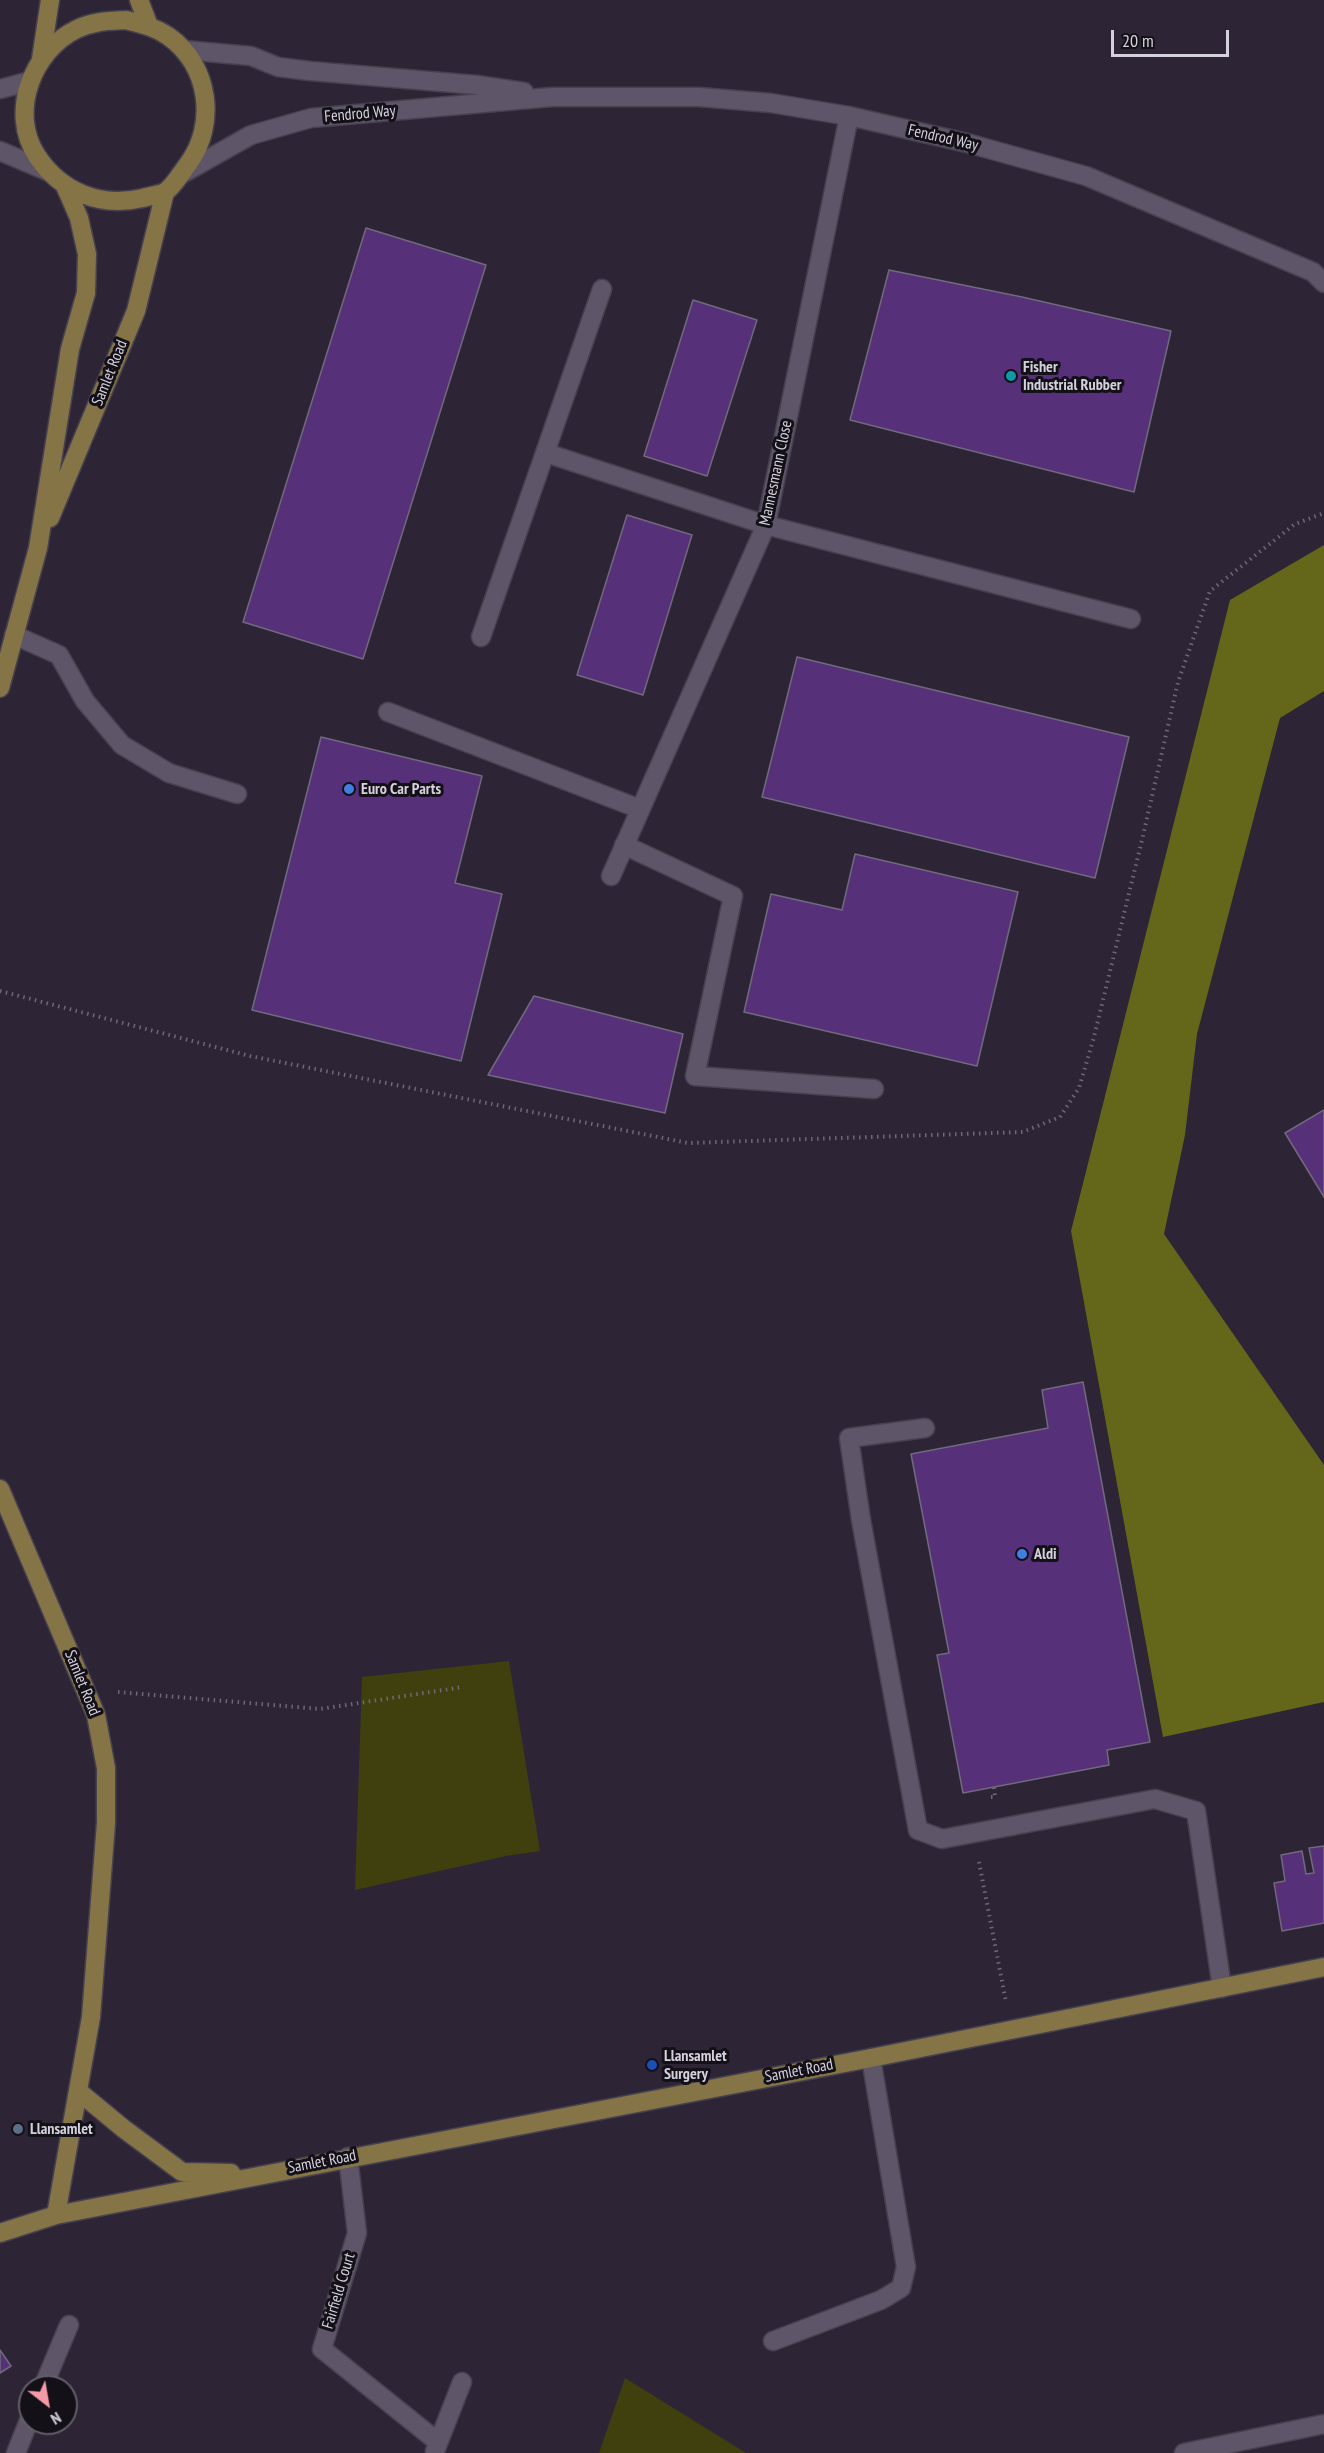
<!DOCTYPE html>
<html>
<head>
<meta charset="utf-8">
<style>
	body { margin:0 }
	#map { position:relative; width:1324px; height:2453px; overflow:hidden; background:#2d2536; font-family:"PT Sans Narrow",sans-serif }
	canvas { display:block }
	.north { position:absolute; left:18px; top:2375px; width:60px; height:60px; box-sizing:border-box; background:#131018; border:2px solid #615d66; border-radius:50%; rotate:149deg; font-size:16px; font-weight:700; line-height:24px; text-align:center; color:#d5d1dc }
	.north::after { content:''; display:block; margin:auto; width:21px; height:27px; background:#f49aa6; clip-path:polygon(50% 0,100% 100%,50% 72%,0 100%) }
	.scale { position:absolute; left:1111px; top:30px; width:118px; height:27px; box-sizing:border-box; border:3px solid #d5d1dc; border-top:0; padding-left:8px; font-size:18px; line-height:21px; white-space:nowrap; color:#d5d1dc; -webkit-text-stroke:4px #131018; paint-order:stroke }
</style>
</head>
<body>
<div id="map">
<canvas width="1324" height="2453"></canvas>
<div class="north">N</div>
<div class="scale">20 m</div>
</div>
<script>
const g = document.querySelector('canvas').getContext('2d');
g.lineJoin = 'round';
function fill(path, color) {
  g.fillStyle = color;
  g.fill(path, 'evenodd');
}
function strokePath(path, color, width, dash) {
  g.strokeStyle = color;
  g.lineWidth = width;
  g.lineCap = dash ? 'butt' : 'round';
  g.setLineDash(dash || []);
  g.stroke(path);
}
function write(font, color, halo, rows, align = 'center') {
  g.font = font + ' "PT Sans Narrow",sans-serif';
  g.lineWidth = 6;
  g.setLineDash([]);
  g.textBaseline = 'middle';
  g.strokeStyle = halo;
  g.fillStyle = color;
  for (const [text, x, y, turn = 0] of rows) {
    g.save();
    g.translate(x, y);
    g.rotate((+turn || 0) * Math.PI / 180);
    g.textAlign = isNaN(turn) ? turn : align;
    if (halo) g.strokeText(text, 0, 0);
    g.fillText(text, 0, 0);
    g.restore();
  }
}
const green = new Path2D(`
	M509,1661L540,1851L506,1856L355,1890L362,1677Z
	M625,2378L746,2453H599Z`);
const forest = new Path2D(`
	M1324,545V691L1280,718L1197,1034L1185,1135L1164,1234L1324,1465V1702L1163,1737L1071,1231L1230,600Z`);
const building = new Path2D(`
	M366,228L486,265L363,659L243,622Z
	M889,270L1022,297L1171,331L1134,492L850,420Z
	M693,300L757,320L707,476L644,456Z
	M627,515L692,535L643,695L577,675Z
	M797,657L1129,737L1095,878L762,797Z
	M321,737L482,776L455,883L502,894L461,1061L252,1010Z
	M855,854L1018,892L977,1066L744,1012L771,894L842,910Z
	M534,996L683,1034L665,1113L488,1075Z
	M1324,1110V1197L1285,1133Z
	M1083,1382L1150,1742L1107,1750L1109,1765L963,1793L937,1655L949,1653L911,1454L1048,1428L1042,1390Z
	M1324,1846V1923L1282,1931L1274,1883L1285,1881L1281,1855L1302,1851L1306,1874L1314,1873L1309,1848Z
	M0,2350L11,2366L0,2373Z`);
const path = new Path2D(`
	M0,991L250,1056L688,1143L1023,1132L1060,1117L1079,1088L1094,1037L1142,840L1178,682L1210,591L1295,524L1324,513
	M118,1692L320,1709L463,1687
	M991,1797H995L994,1787
	M979,1862L1006,2002`);
const service = new Path2D(`
	M0,89L30,81
	M0,151L47,171
	M546,453L766,525L1131,619
	M14,635L59,655L85,701L122,745L169,773L237,794
	M481,637L602,289
	M388,712L640,809
	M624,845L733,896L695,1076L874,1089
	M925,1428L849,1438L861,1520L918,1830L942,1839L1155,1799L1196,1811L1222,1988
	M773,2341L881,2300L901,2288L906,2267L871,2058
	M43,2387L69,2325
	M16,2453L30,2418
	M1184,2453L1324,2424`);
const minor = new Path2D(`
	M611,876L766,525L849,116
	M348,2157L357,2233L322,2349L438,2442
	M435,2451L462,2382`);
const tertiary = new Path2D(`
	M184,50L251,56L278,67L310,71L477,85L524,92
	M180,175L251,135L311,118L552,97H699L771,103L849,116L967,143L1086,176L1313,272L1324,283`);
const primary = new Path2D(`
	M139,0L149,26
	M126,20C141,24 155,27 168,36C210,65 217,125 188,164C182,172 173,187 165,192C159,195 149,196 143,198C100,208 61,192 37,156C8,112 33,50 77,29C93,21 109,21 126,20Z
	M41,59L50,0
	M50,518L136,311L165,192
	M0,688L38,548L70,349L86,293L87,254L79,218L65,186
	M0,1489L96,1715L106,1768V1823L91,2017L56,2215
	M78,2091L124,2129L182,2172L231,2173
	M0,2233L56,2215L871,2058L1324,1967`);
const markers = [
	[1011,376,6,"#0f9aa8"],
	[349,789,6,"#3f7fe0"],
	[1022,1554,6,"#3f7fe0"],
	[652,2065,6,"#1a4fb4"],
	[18,2129,6,"#5c6f8a"]
];
const streetNames = [
	["Fendrod Way",360,114,-5],
	["Fendrod Way",943,138,13],
	["Samlet Road",110,373,-68],
	["Mannesmann Close",776,473,-78],
	["Samlet Road",82,1683,68],
	["Samlet Road",799,2071,-11],
	["Samlet Road",322,2162,-11],
	["Fairfield Court",339,2291,-73]
];
const poiNames = [
	["Fisher",1023,367],
	["Industrial Rubber",1023,385],
	["Euro Car Parts",361,789],
	["Aldi",1034,1554],
	["Llansamlet",664,2056],
	["Surgery",664,2074],
	["Llansamlet",30,2129]
];
fill(green, '#3f400e');
fill(forest, '#646619');
fill(building, '#563079');
strokePath(building, '#71697c', 1.5);
strokePath(service, '#47414f', 21);
strokePath(minor, '#47414f', 21);
strokePath(tertiary, '#47414f', 21);
strokePath(primary, '#47414f', 21);
strokePath(path, '#6f6877', 4, [1.5, 4.5]);
strokePath(service, '#5e5568', 18);
strokePath(minor, '#5e5568', 18);
strokePath(tertiary, '#5e5568', 18);
strokePath(primary, '#847446', 18);
for (const [x, y, r, color] of markers) {
  const dot = new Path2D();
  dot.arc(x, y, r, 0, 2 * Math.PI);
  g.fillStyle = color;
  g.fill(dot);
  strokePath(dot, '#131018', 2);
}
write('16px', '#d5d1dc', '#131018', streetNames);
write('bold 16px', '#d5d1dc', '#131018', poiNames, 'left');
</script>
</body>
</html>
